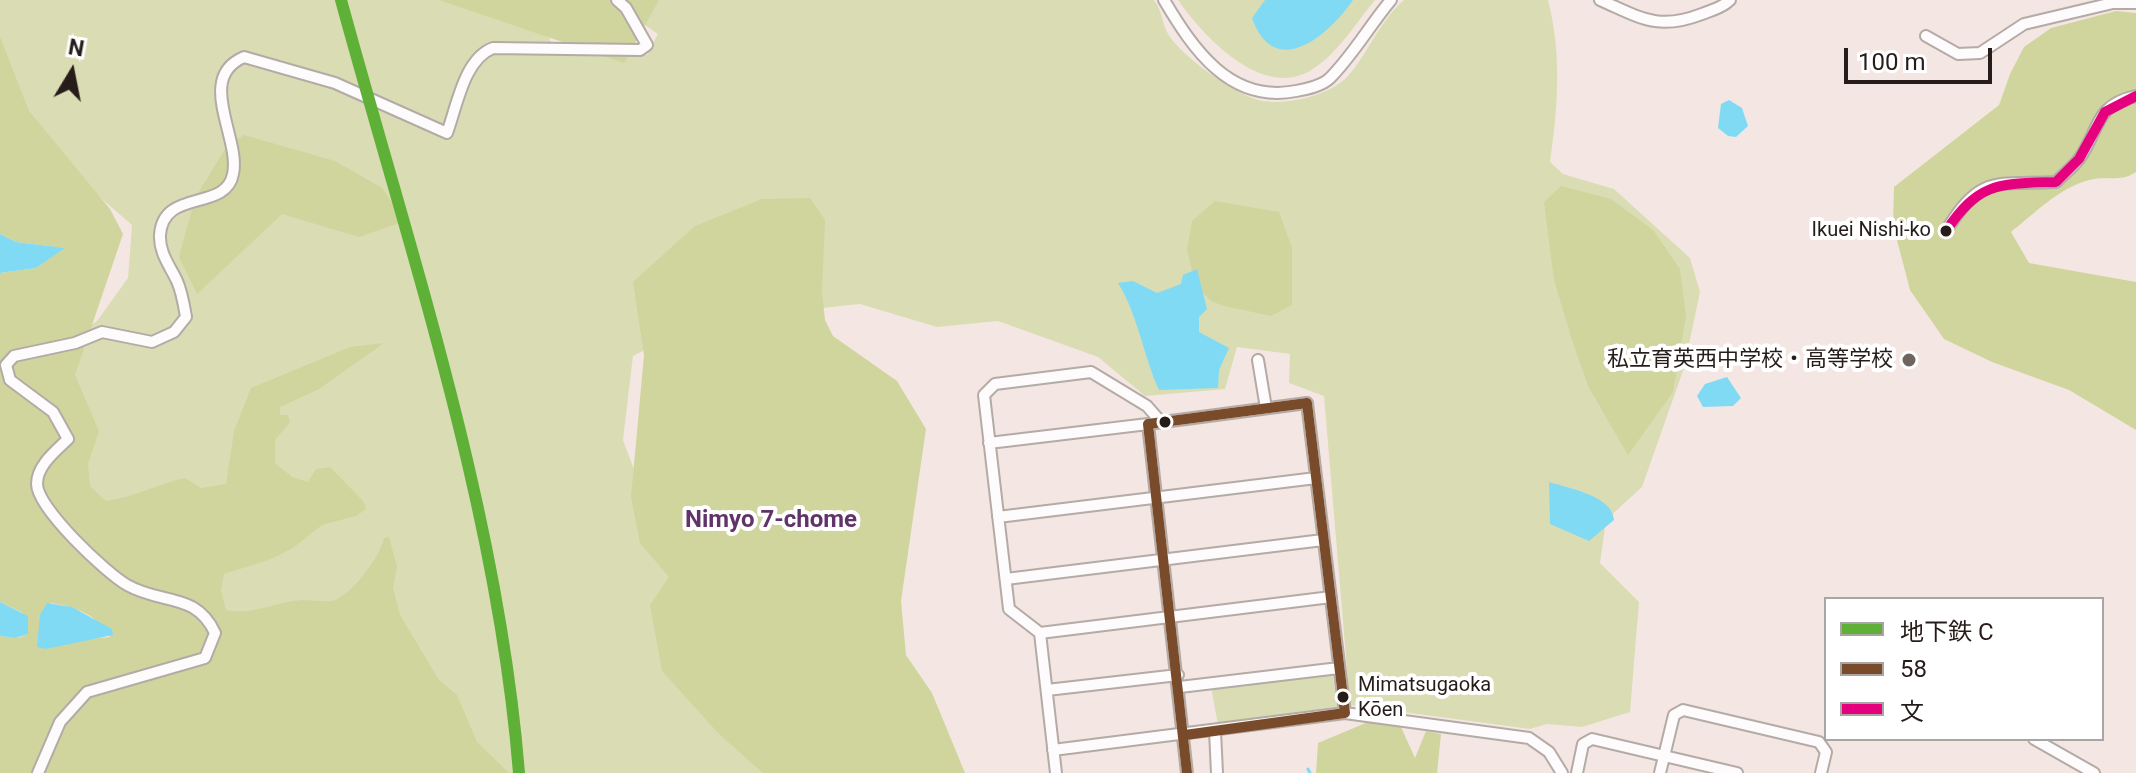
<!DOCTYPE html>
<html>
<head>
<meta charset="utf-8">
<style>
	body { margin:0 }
	#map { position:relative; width:2136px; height:773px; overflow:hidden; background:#f4e7e3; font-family:Roboto,"Noto Sans JP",sans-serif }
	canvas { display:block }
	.legend { position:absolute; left:1824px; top:597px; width:280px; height:144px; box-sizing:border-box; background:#fff; border:2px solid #a8a5a3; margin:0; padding:10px 14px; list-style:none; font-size:24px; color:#261d1a }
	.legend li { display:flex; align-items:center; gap:16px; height:40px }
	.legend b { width:40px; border:2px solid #a8a5a3 }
	.north { position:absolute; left:32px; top:32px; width:80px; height:80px; -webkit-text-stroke:6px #fff; paint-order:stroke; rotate:10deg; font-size:22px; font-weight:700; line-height:32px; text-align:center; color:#261d1a }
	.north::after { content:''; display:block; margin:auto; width:28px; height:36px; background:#261d1a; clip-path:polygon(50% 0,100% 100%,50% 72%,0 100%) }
	.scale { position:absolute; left:1844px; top:48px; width:148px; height:36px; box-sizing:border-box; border:4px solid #261d1a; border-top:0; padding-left:10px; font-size:24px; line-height:28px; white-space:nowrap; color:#261d1a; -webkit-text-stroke:6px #fff; paint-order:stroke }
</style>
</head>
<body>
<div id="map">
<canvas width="2136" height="773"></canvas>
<ul class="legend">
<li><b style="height:10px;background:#5fb037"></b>地下鉄 C</li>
<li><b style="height:10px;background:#7a4b2a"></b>58</li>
<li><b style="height:10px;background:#e5007d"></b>文</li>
</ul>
<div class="north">N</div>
<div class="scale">100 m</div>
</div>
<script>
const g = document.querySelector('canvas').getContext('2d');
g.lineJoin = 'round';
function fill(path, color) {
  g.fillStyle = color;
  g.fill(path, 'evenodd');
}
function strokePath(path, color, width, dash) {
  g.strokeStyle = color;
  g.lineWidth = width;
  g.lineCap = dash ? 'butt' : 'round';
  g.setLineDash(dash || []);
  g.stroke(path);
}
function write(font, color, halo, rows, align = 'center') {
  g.font = font + ' Roboto,"Noto Sans JP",sans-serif';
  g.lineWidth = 8;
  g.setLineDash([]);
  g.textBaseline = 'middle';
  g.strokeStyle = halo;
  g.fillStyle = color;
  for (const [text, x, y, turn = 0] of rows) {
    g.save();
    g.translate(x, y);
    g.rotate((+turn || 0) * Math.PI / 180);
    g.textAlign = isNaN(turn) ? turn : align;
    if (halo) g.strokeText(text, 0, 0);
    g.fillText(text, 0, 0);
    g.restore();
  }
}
const green = new Path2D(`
	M0,0H487L543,17L554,52L647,55L658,34L608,0H1154C1162,10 1162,23 1168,34C1182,57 1237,96 1263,101C1288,105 1326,96 1345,79C1365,60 1378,22 1404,0H1548C1562,54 1558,107 1550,162L1563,174L1614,189L1690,258L1700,292L1684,368L1642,487L1606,520L1600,563L1639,602L1630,712L1582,727L1547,724L1530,729L1350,705L1324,396L1289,383L1290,354L1237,347L1225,389L1145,396L1098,357L998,321L937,327L860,304L701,321L633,356L623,440L665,552L784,773H494L246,631L47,481L33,366L97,321L128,278L132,225L52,156L0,83Z
	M1178,0H1375C1356,23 1338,53 1313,69C1264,102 1203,36 1178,0Z
	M1332,673L1339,710L1219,730L1211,687Z`);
const forest = new Path2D(`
	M439,0H659L624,63Z
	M2116,11L2136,13V172C2120,183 2106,175 2089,180C2059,188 2035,213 2011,232L2029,263L2136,282V430L2069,390L1992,362L1944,339L1910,290L1893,225L1894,187L1999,105L2010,74L2024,47L2051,28Z
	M0,37L29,111L110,209L123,234L75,375L99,431L88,464L90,486L106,501C136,497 157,484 185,478L201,488L226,484L234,431L251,388L350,347L384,343L319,389L280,407V415H288L290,422L275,440V463L292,477L308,482L316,469L330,467L363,501L366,509L356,516L322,525L293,548L271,559L224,574L221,591L226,610C255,616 274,601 304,600C313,600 327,603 335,600C353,593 380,557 384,538L389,537L397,567L393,588L400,615L439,680L457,695L477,742L509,773H0V636L18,638L28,634L23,613L0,602V273L36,268L64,248L16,242L0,234ZM50,603C74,606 98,615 110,637L79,640L46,649Z
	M244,135L335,161L382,188L405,221L359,237L282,214L197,294L179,257L195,198L227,146Z
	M1561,186L1611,199L1653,230L1680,269L1686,317L1673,392L1628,455L1588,386L1572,340L1554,280L1544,202Z
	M810,198L825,220L822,291L825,320L833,336L897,381L926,429L901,601L906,655L932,693L965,773H763L720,735L662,671L650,605L669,577L640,543L631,497L644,355L633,282L695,226L762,199Z
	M1215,201L1279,212L1292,248V305L1271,316L1224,306L1211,301L1195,284L1187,249L1192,221Z
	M1368,722L1401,727L1415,758L1426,731L1441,734L1437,773H1316L1318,743Z`);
const water = new Path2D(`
	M1265,0H1353C1329,35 1275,82 1252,18Z
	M1729,100L1742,108L1748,126L1736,137L1728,136L1718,128L1721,104Z
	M0,234L16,242L65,248L36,268L0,273Z
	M1197,269L1207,309L1199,317V332L1229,348L1219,370L1218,388L1159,390C1143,355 1138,315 1118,283L1133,281L1157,293L1181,284L1183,275Z
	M1727,377L1741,398L1733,406L1703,407L1697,396L1705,384Z
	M1549,482C1568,488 1613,496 1614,520L1589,541L1550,524Z
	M0,602L28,616V634L16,638L0,636Z
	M47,603L72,607L112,629L113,635L46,649L37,647L40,615Z`);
const stream = new Path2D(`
	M1308,769L1310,773`);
const minor = new Path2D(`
	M1164,0C1193,49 1230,104 1296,91C1307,89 1322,86 1330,78C1353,55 1370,25 1391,0
	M1600,0C1641,18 1658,31 1702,14C1712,10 1722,8 1730,0
	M1926,36L1958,54L1980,53L2024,24L2113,3H2136
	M1946,231C1981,174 1994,185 2056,182C2064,174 2073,167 2079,159C2100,130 2094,105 2136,96
	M1258,360L1266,408
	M989,443L1148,424
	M998,517L1316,478
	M1006,579L1323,540
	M1040,633L1331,597
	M1180,687L1339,668
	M1047,690L1178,675
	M1215,731L1217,773
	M2034,739L2094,773
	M1053,750L1345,713L1529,738L1549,752L1562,773
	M38,773L60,722L87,692L205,658L215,633C196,592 162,605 127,585C106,573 37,508 37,484C37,465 56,451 68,439L53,412L10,380L6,365L14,356L75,343L102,332L152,342L174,332L186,317C184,305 182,292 177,281C170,266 159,253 160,235C163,188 226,212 233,174C241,138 195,78 244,57L335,83L447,133C457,106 464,59 493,48L640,50L647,45L626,8L617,0
	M1056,773L1040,633L1009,609L984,395L995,384L1091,372L1147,406L1161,422
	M1187,773L1148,424L1307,403L1345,713
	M1577,773L1583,744L1592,739L1737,773
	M1660,773L1674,715L1683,710L1819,742L1826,752L1821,773`);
const bus1 = new Path2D(`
	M1185,735L1345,713L1307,403L1148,424L1187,773`);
const bus2 = new Path2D(`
	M1946,231C1980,181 1999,184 2056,182L2079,159L2105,112L2136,96`);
const metro1 = new Path2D(`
	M341,0C410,253 498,511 519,773`);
const markers = [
	[1946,231,7,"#261d1a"],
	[1909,360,8,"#6e6460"],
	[1165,422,7,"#261d1a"],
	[1343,697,7,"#261d1a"]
];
const busNames = [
	["Ikuei Nishi-ko",1931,231],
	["Mimatsugaoka",1358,686,"left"],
	["Kōen",1358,711,"left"]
];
const poiNames = [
	["私立育英西中学校・高等学校",1893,360]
];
const neighbourhoodNames = [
	["Nimyo 7-chome",771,521]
];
fill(green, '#daddb4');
fill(forest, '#d0d59e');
fill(water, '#80daf4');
strokePath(stream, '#80daf4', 3);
strokePath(minor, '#b4aaa6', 14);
strokePath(minor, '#fdfbfb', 10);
strokePath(bus1, '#7a4b2a', 10);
strokePath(bus2, '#e5007d', 10);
strokePath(metro1, '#5fb037', 12);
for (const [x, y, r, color] of markers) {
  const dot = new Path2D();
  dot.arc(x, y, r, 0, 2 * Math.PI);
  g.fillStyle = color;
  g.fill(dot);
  strokePath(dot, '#fff', 3);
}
write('20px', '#261d1a', '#fff', busNames, 'right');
write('22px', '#261d1a', '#fff', poiNames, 'right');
write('bold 24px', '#603469', '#fff', neighbourhoodNames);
</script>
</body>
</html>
